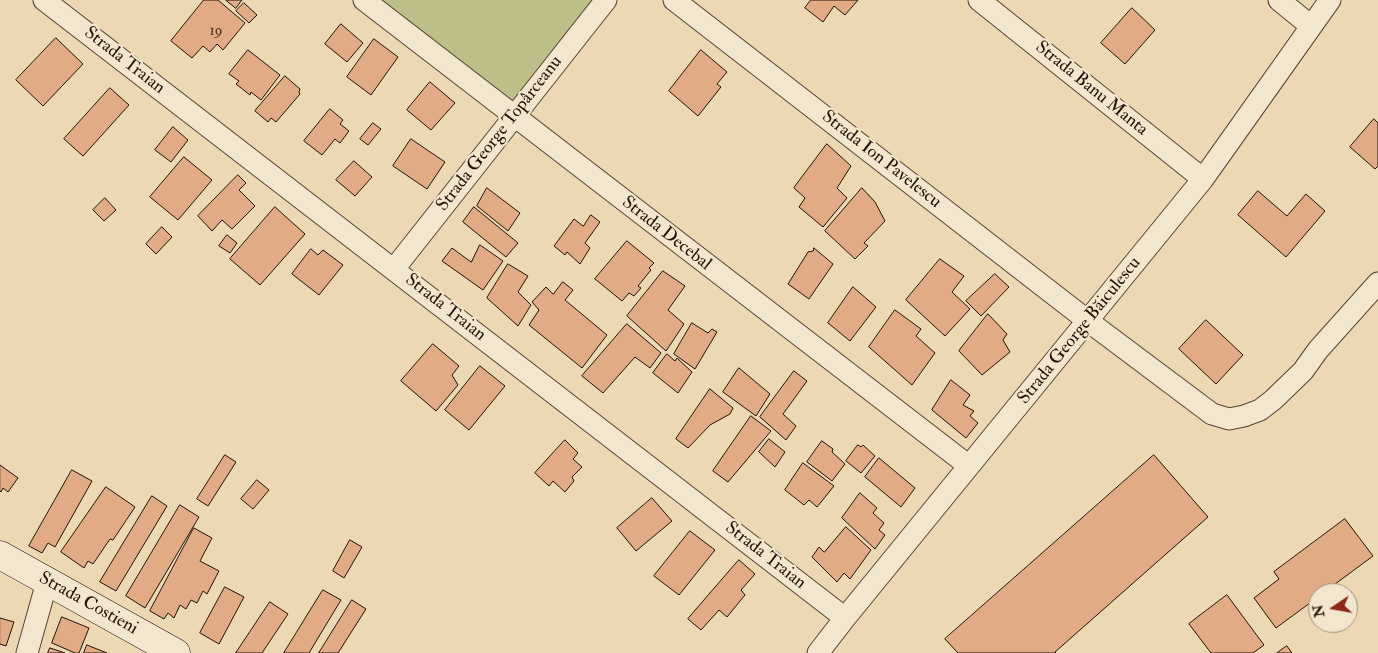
<!DOCTYPE html>
<html>
<head>
<meta charset="utf-8">
<style>
	body { margin:0 }
	#map { position:relative; width:1378px; height:653px; overflow:hidden; background:#ecd9b4; font-family:"IM FELL Double Pica",serif }
	canvas { display:block }
	.north { position:absolute; left:1308px; top:583px; width:50px; height:50px; box-sizing:border-box; background:#f3e6ce; border:1px solid #a0917f; border-radius:50%; rotate:258deg; font-size:14px; font-weight:700; line-height:20px; text-align:center; color:#231109 }
	.north::after { content:''; display:block; margin:auto; width:18px; height:22px; background:#8f2418; clip-path:polygon(50% 0,100% 100%,50% 72%,0 100%) }
</style>
</head>
<body>
<div id="map">
<canvas width="1378" height="653"></canvas>
<div class="north">N</div>
</div>
<script>
const g = document.querySelector('canvas').getContext('2d');
g.lineJoin = 'round';
function fill(path, color) {
  g.fillStyle = color;
  g.fill(path, 'evenodd');
}
function strokePath(path, color, width, dash) {
  g.strokeStyle = color;
  g.lineWidth = width;
  g.lineCap = dash ? 'butt' : 'round';
  g.setLineDash(dash || []);
  g.stroke(path);
}
function write(font, color, halo, rows, align = 'center') {
  g.font = font + ' "IM FELL Double Pica",serif';
  g.lineWidth = 4.5;
  g.setLineDash([]);
  g.textBaseline = 'middle';
  g.strokeStyle = halo;
  g.fillStyle = color;
  for (const [text, x, y, turn = 0] of rows) {
    g.save();
    g.translate(x, y);
    g.rotate((+turn || 0) * Math.PI / 180);
    g.textAlign = isNaN(turn) ? turn : align;
    if (halo) g.strokeText(text, 0, 0);
    g.fillText(text, 0, 0);
    g.restore();
  }
}
const green = new Path2D(`
	M371,0H605L512,110Z`);
const building = new Path2D(`
	M204,0H218L245,23L223,50L217,44L210,52L203,46L192,58L171,41Z
	M226,0H242L236,8Z
	M811,0H858L845,15L834,6L823,22L805,8Z
	M244,3L257,15L249,23L236,11Z
	M1132,8L1155,30L1125,64L1101,43Z
	M341,24L363,43L347,62L325,44Z
	M56,38L83,64L43,106L16,80Z
	M374,39L398,57L371,95L347,77Z
	M248,50L280,75L261,100L251,92L250,95L236,84L239,81L229,74Z
	M701,50L727,72L717,84L721,87L698,116L669,91Z
	M285,76L300,89L299,92L300,94L276,122L271,118L268,122L255,111Z
	M430,82L455,103L431,130L407,110Z
	M110,88L129,105L83,156L64,139Z
	M330,109L343,120L340,124L349,131L340,143L335,139L322,155L304,141Z
	M1374,119L1378,123V166L1375,169L1350,147Z
	M373,123L381,129L368,145L360,139Z
	M173,127L188,140L171,162L155,150Z
	M411,139L445,162L427,189L393,166Z
	M827,144L851,166L837,188L847,198L823,227L799,207L805,198L794,188Z
	M184,157L212,180L178,220L150,197Z
	M354,161L372,177L355,196L336,180Z
	M238,175L246,183L239,190L255,206L232,229L222,220L212,231L198,216Z
	M487,188L520,213L508,231L477,206Z
	M862,188L875,202L885,221L864,243L868,246L855,259L825,231Z
	M1258,191L1287,216L1306,194L1325,211L1286,257L1238,215Z
	M105,198L116,210L104,221L93,210Z
	M275,207L305,234L260,285L230,259Z
	M474,207L518,243L506,257L463,222Z
	M591,215L600,222L585,243L590,248L580,264L567,252L565,255L554,246L574,219L583,226Z
	M162,227L172,237L156,254L146,244Z
	M227,235L237,243L230,253L219,246Z
	M627,241L654,263L649,268L651,270L638,286L641,288L634,296L629,293L622,301L595,279Z
	M480,245L503,261L483,290L442,261L452,248L471,262Z
	M814,248L833,264L809,299L788,284L808,252L813,251Z
	M311,249L318,255L323,250L343,265L319,295L292,274Z
	M940,259L964,276L952,292L970,309L945,336L906,300Z
	M508,264L528,276L518,292L531,305L518,326L487,298Z
	M663,271L685,286L668,310L684,324L666,351L627,316Z
	M995,274L1009,287L981,316L966,301Z
	M563,282L573,290L565,300L607,335L582,368L529,325L539,310L532,302L546,287L553,294Z
	M853,287L876,307L850,341L828,323Z
	M895,310L921,329L916,336L935,353L912,385L869,347Z
	M988,314L1007,334L1003,340L1010,352L982,375L959,351Z
	M1206,320L1243,355L1216,384L1179,349Z
	M692,323L708,333L712,329L717,332L695,369L674,354Z
	M627,324L661,353L650,368L635,357L603,393L582,376Z
	M433,344L459,366L452,375L458,385L436,411L401,381Z
	M667,354L675,361L677,358L692,372L678,393L653,373Z
	M480,366L505,386L469,430L445,410Z
	M739,368L770,394L756,416L723,392Z
	M794,371L807,381L783,414L796,426L786,440L760,417Z
	M951,380L970,395L963,405L974,411L970,416L978,423L966,438L932,410Z
	M710,389L733,408L730,414L710,425L688,448L676,439Z
	M751,416L771,431L728,482L713,471Z
	M769,439L785,452L775,467L759,452Z
	M565,440L578,453L573,459L582,467L572,477L574,481L565,492L553,481L549,486L535,473Z
	M822,441L833,449L832,452L845,464L832,481L807,462Z
	M858,445L861,447L863,445L875,456L861,473L846,461Z
	M225,455L236,462L208,506L197,499Z
	M1154,455L1208,517L1055,652L1056,653H958L945,639Z
	M879,458L915,488L901,507L865,477Z
	M803,463L834,486L817,507L809,500L804,505L785,490Z
	M0,465L18,478L8,492L3,488L1,492L0,491Z
	M72,470L92,481L55,547L48,543L42,553L29,546Z
	M257,480L269,490L253,509L241,499Z
	M106,487L135,507L113,540L110,539L93,564L88,561L84,568L61,552Z
	M860,493L877,508L873,513L884,523L879,530L885,535L875,549L842,518Z
	M152,496L167,506L116,591L100,582Z
	M652,498L672,521L636,551L617,528Z
	M180,505L199,517L145,608L126,596Z
	M1345,519L1373,556L1323,593H1318V597L1276,628L1254,598L1279,579L1274,572Z
	M846,527L871,550L850,579L844,573L837,582L812,557L819,547L824,552Z
	M194,528L212,538L200,561L219,571L207,594L203,591L197,603L191,600L186,609L180,605L174,618L168,613L164,619L150,611Z
	M690,531L715,550L679,595L654,576Z
	M350,540L362,547L344,578L333,571Z
	M739,560L755,574L741,590L745,595L727,617L719,610L701,630L688,619Z
	M225,587L244,597L219,644L200,633Z
	M323,590L341,600L309,653H284Z
	M1227,595L1264,645L1253,653H1211L1189,624Z
	M352,600L366,609L338,653H319Z
	M270,602L288,614L262,653H236Z
	M62,617L89,628L79,653H75L52,643Z
	M0,618L14,622L6,646L0,644Z
	M87,645L107,653H84Z
	M1287,646L1292,653H1277Z
	M50,648L65,653H48Z`);
const street = new Path2D(`
	M44,0L845,618
	M364,0L969,466
	M674,0L1088,321L1212,414L1229,419L1244,416L1260,410L1273,400L1303,371L1318,350L1378,283
	M979,0L1203,179
	M1279,0L1311,26
	M394,269L606,0
	M27,653L47,582
	M818,653L845,618L1203,179L1330,0`);
const secondary = new Path2D(`
	M0,555L176,653`);
const numberNames = [
	["19",216,32]
];
const streetNames = [
	["Strada Traian",124,61,38],
	["Strada Banu Manta",1091,89,39],
	["Strada George Topârceanu",500,134,-52],
	["Strada Ion Pavelescu",881,160,38],
	["Strada Decebal",666,234,38],
	["Strada Traian",445,308,38],
	["Strada George Băiculescu",1080,331,-51],
	["Strada Traian",765,556,38],
	["Strada Costieni",88,604,29]
];
fill(green, '#bebe89');
fill(building, '#e0ab85');
strokePath(building, '#231109', 1);
strokePath(street, '#554334', 23);
strokePath(secondary, '#231109', 29);
strokePath(street, '#f3e6ce', 21);
strokePath(secondary, '#f3e6ce', 28);
write('15px', '#523828', null, numberNames);
write('18px', '#231109', '#f3e6ce', streetNames);
</script>
</body>
</html>
